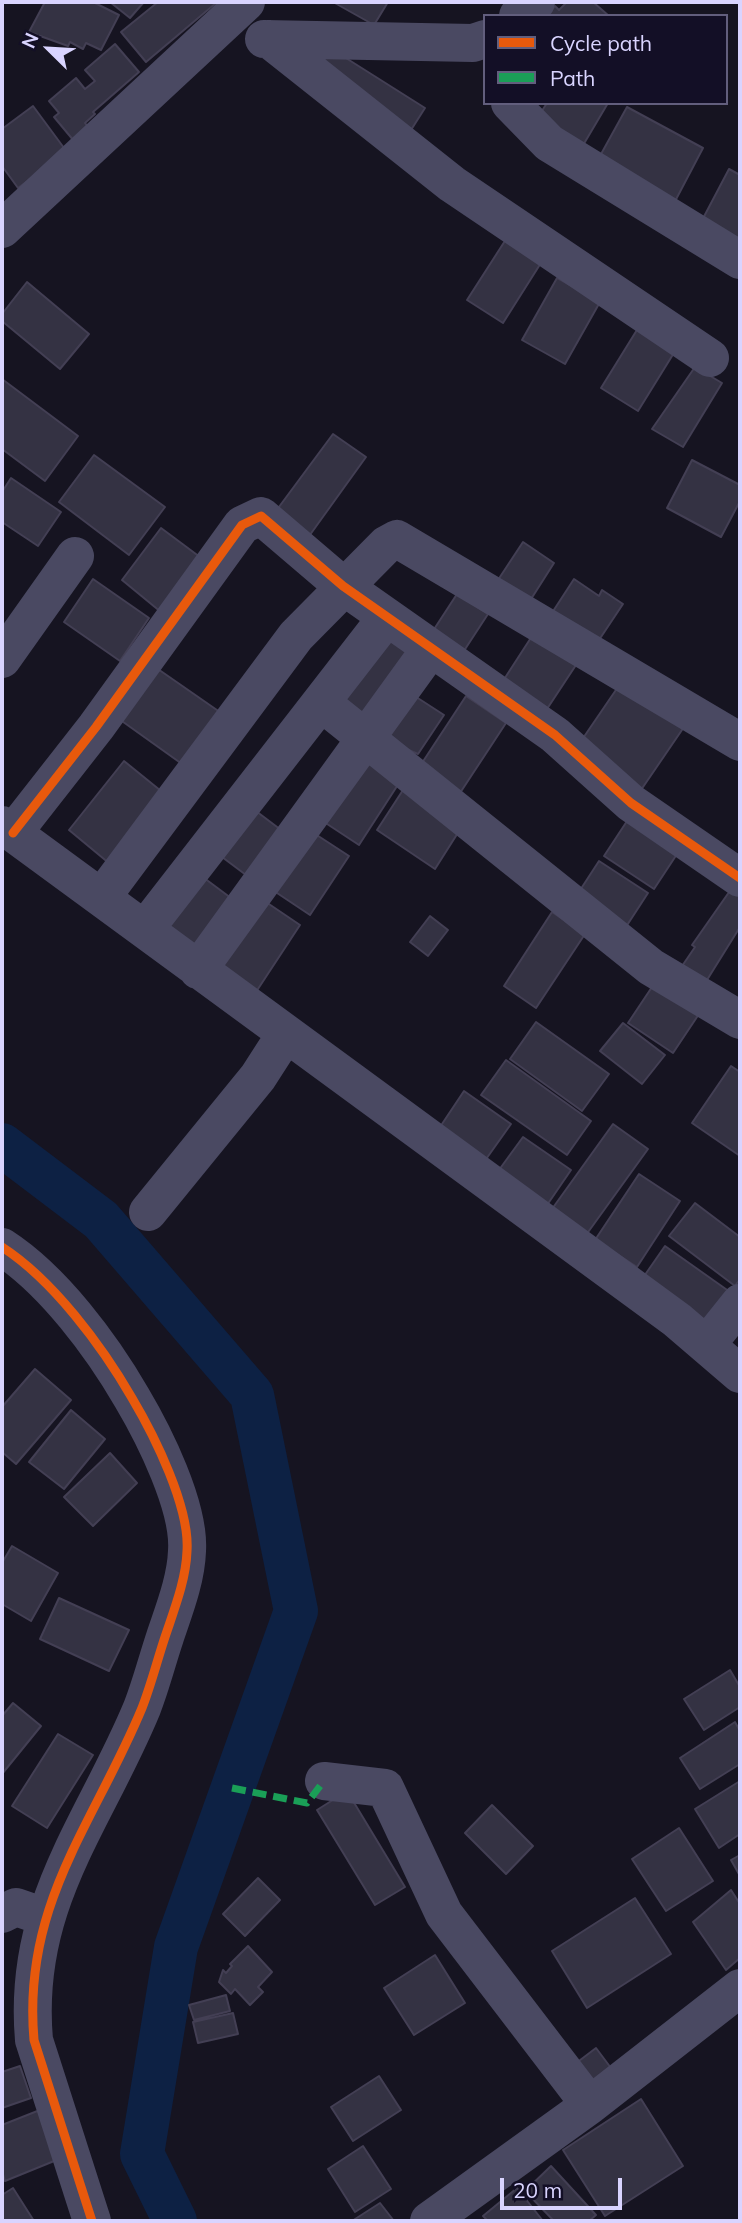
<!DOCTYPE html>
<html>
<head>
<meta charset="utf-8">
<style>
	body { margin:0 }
	#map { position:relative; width:742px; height:2223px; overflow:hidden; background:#161421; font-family:Mulish,sans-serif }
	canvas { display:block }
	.frame { position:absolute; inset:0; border:4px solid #d9d4ff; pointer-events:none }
	.legend { position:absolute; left:483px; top:14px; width:245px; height:91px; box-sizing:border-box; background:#130f26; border:2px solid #625e7d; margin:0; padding:9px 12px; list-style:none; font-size:21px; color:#d9d4ff }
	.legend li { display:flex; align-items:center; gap:14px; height:35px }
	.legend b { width:35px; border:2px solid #625e7d }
	.north { position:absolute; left:14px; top:14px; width:70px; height:70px; -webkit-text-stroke:5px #130f26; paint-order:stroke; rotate:294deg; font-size:19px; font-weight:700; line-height:28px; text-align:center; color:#d9d4ff }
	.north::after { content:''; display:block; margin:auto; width:24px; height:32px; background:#d9d4ff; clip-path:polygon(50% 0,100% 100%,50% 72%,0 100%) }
	.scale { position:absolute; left:500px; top:2178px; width:122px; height:32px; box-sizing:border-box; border:4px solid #d9d4ff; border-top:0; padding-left:9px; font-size:21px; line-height:24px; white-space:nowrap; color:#d9d4ff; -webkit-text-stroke:5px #130f26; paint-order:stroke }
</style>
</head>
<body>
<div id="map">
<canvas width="742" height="2223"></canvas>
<div class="frame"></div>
<ul class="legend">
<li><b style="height:9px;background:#e8590c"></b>Cycle path</li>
<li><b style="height:9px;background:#1a9f57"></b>Path</li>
</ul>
<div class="north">N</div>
<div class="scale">20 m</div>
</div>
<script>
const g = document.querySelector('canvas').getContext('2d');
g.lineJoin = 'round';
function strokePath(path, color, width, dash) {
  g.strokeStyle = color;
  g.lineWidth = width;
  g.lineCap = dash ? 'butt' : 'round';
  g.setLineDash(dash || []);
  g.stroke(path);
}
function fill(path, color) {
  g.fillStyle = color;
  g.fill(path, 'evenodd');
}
const canal = new Path2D(`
	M2,1145L101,1220L252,1395L296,1611L176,1947L142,2154L175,2221`);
const building = new Path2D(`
	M45,2H93L119,15L101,50L86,43L83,49L70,42L68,46L29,32Z
	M110,2H144L130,18Z
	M158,2L216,3L146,62L121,32Z
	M333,2H388L374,25Z
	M567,2H593L609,16H547L555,6L559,10Z
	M115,44L139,72L93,112L95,114L85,123L89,128L74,141L54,117L59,113L49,101L76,78L85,89L95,81L85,70Z
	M330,48L425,108L411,130L315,70Z
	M547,103H608L582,147L536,120Z
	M33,106L67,152L18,188L2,166V129Z
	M627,107L703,148L672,207L595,165Z
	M729,169L740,175V247L699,226Z
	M510,233L546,255L503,323L467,300Z
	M557,278L600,302L565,364L522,340Z
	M27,282L89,334L60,369L2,321V314Z
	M640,325L677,348L638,411L601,388Z
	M695,367L722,383L683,447L652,429Z
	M2,379L78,436L45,481L2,449Z
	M333,434L366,457L307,539L273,515Z
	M94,455L165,507L129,555L59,502Z
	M692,460L740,485V501L721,537L667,508Z
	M11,478L61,512L38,546L2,522V492Z
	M161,528L208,563L167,617L122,580Z
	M523,542L554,563L526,607L494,586Z
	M93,579L149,618L120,661L64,622Z
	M574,579L599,596L602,590L623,604L593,649L548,619Z
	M457,594L488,614L458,660L427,640Z
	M381,631L419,661L369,724L331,695Z
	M534,633L578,662L545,712L501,684Z
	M155,667L227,717L189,769L119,719Z
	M620,684L684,727L641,790L577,747Z
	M410,693L444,715L418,754L374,735Z
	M466,696L506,723L460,793L420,766Z
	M361,753L401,780L359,845L318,818Z
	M124,761L166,795L110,864L69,830Z
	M403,790L461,828L435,869L377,830Z
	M248,805L289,836L254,881L214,851Z
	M633,812L683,845L654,889L604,856Z
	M306,828L349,856L310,915L268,887Z
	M599,861L648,893L622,933L573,901Z
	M196,872L239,904L204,952L160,919Z
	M734,885L740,889V927L702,988L678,972L695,947L692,945Z
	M263,900L300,925L254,995L217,970Z
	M552,912L585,934L536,1008L504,986Z
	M430,916L448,930L428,956L410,942Z
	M660,975L705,1005L673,1053L628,1023Z
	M536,1022L609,1074L582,1111L510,1059Z
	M623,1023L665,1055L642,1084L600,1051Z
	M506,1060L591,1121L567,1155L481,1095Z
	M731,1066L740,1072V1156L692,1123Z
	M464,1091L511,1124L484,1162L438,1130Z
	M613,1124L648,1149L586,1235L552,1209Z
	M523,1137L571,1170L545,1208L496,1174Z
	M639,1174L680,1201L637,1267L595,1240Z
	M695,1203L740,1237V1279L735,1286L669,1236Z
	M665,1246L730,1292L705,1328L640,1282Z
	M35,1369L71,1400L16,1464L2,1452V1407Z
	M71,1410L105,1439L64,1489L29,1462Z
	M110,1453L137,1483L93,1526L64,1497Z
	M12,1546L58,1573L31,1621L2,1604V1563Z
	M59,1598L129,1630L109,1671L40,1639Z
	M730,1670L740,1687V1707L704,1730L684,1699Z
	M13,1703L41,1726L2,1774V1716Z
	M735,1722L740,1731V1764L700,1789L680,1758Z
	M58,1734L93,1755L47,1828L12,1806Z
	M740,1781V1834L719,1848L695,1809Z
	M347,1791L405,1887L375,1905L317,1810Z
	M492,1805L533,1846L506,1874L465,1833Z
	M679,1828L713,1881L666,1911L632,1859Z
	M740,1855V1876L731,1860Z
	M258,1878L280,1900L245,1936L223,1914Z
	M731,1890L740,1904V1958L726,1970L693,1922Z
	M635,1898L671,1954L587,2008L552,1951Z
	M248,1946L272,1972L258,1987L263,1992L250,2005L235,1989L231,1994L219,1982L223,1970L226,1973L232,1966L230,1964Z
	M435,1955L465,2003L414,2035L384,1988Z
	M226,1995L230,2011L194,2020L189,2005Z
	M233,2013L238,2034L198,2043L193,2022Z
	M596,2048L611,2068L586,2087L571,2067Z
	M20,2066L31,2098L2,2108V2072Z
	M379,2076L401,2110L353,2141L331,2107Z
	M641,2099L683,2166L605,2216L563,2150Z
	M45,2108L64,2157L5,2181L2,2171V2125Z
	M363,2146L391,2189L355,2212L328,2169Z
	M551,2166L596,2215L589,2221H554L525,2191Z
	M13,2188L34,2221H2V2195Z
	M517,2188L543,2221H488L483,2216Z
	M380,2203L394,2221H352Z`);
const street = new Path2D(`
	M518,16L536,2
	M264,39L473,43L485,39
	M269,39L452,184L710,358
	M510,103L549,143L740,260
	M2,229L246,2
	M2,659L75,556
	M323,704L651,967L740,1020
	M2,825L677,1320L740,1374
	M13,833L96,727L242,525L261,516L343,586L555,735L631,803L740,878
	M102,897L296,636L386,545L397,539L740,742
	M145,929L387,617
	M198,970L431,648
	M148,1212L258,1077L285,1035
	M2,1247C53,1280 102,1346 132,1398C154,1435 190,1507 187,1551C186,1580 174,1610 165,1637C157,1661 151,1685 142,1708C94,1824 22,1904 34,2040L92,2221
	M708,1343L740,1303
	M324,1781L385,1788L444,1914L590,2105
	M2,1914L16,1907L45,1917
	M429,2221L590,2105L740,1988`);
const quiet = new Path2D(`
	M232,1788L307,1803L324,1781`);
const cycleway = new Path2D(`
	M13,833L96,727L242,525L261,516L343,586L555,735L631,803L740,878
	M2,1247C53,1280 102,1346 132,1398C154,1435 190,1507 187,1551C186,1580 174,1610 165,1637C157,1661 151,1685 142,1708C94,1824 22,1904 34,2040L92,2221`);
strokePath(canal, '#0d2144', 44);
fill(building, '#343243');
strokePath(building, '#433f54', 2);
strokePath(street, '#4a4962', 38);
strokePath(quiet, '#1a9f57', 7, [14, 7]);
strokePath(cycleway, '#e8590c', 9);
</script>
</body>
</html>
